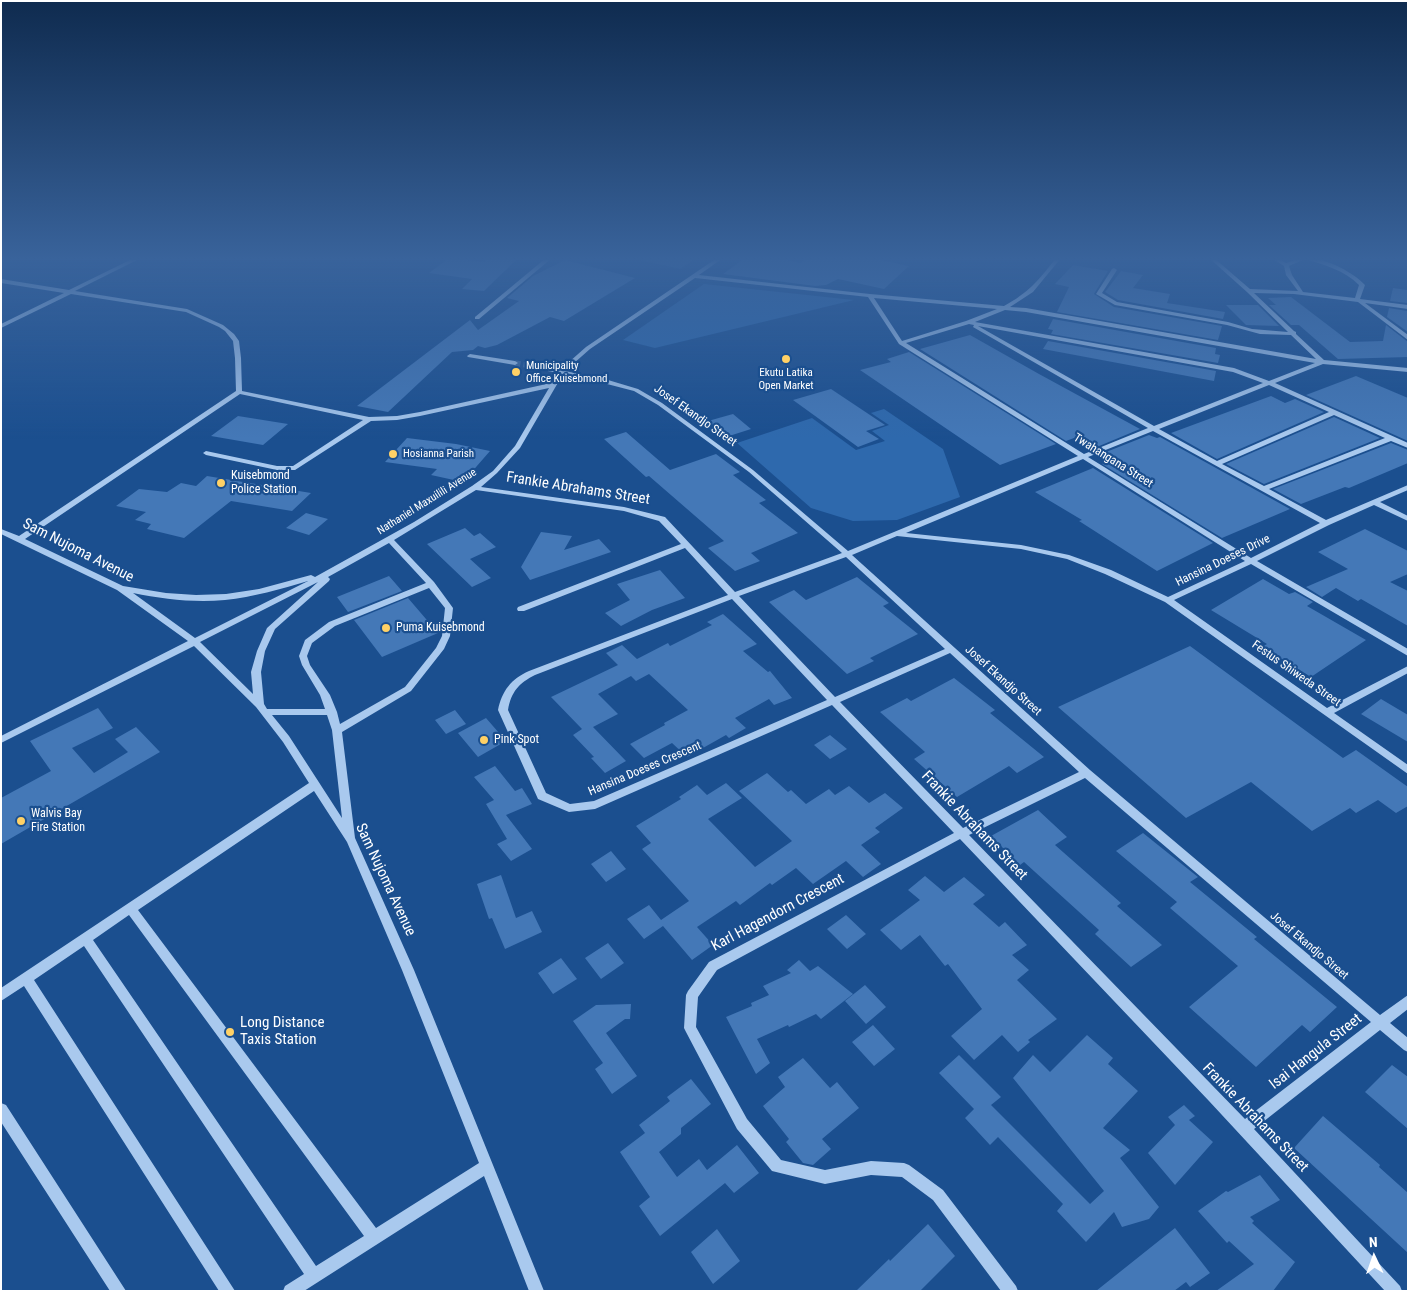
<!DOCTYPE html>
<html>
<head>
<meta charset="utf-8">
<style>
	body { margin:0 }
	#map { position:relative; width:1409px; height:1292px; overflow:hidden; background:#1b4f8f; font-family:"Roboto Condensed",sans-serif }
	canvas { display:block }
	.frame { position:absolute; inset:0; border:2px solid #fff; pointer-events:none }
	.north { position:absolute; left:1349px; top:1232px; width:50px; height:50px; -webkit-text-stroke:4px #1b4f8f; paint-order:stroke; rotate:357deg; font-size:14px; font-weight:700; line-height:20px; text-align:center; color:#fff }
	.north::after { content:''; display:block; margin:auto; width:18px; height:22px; background:#fff; clip-path:polygon(50% 0,100% 100%,50% 72%,0 100%) }
</style>
</head>
<body>
<div id="map">
<canvas width="1409" height="1292"></canvas>
<div class="frame"></div>
<div class="north">N</div>
</div>
<script>
const g = document.querySelector('canvas').getContext('2d');
g.lineJoin = 'round';
function fill(path, color) {
  g.fillStyle = color;
  g.fill(path, 'evenodd');
}
function strokePath(path, color, width, dash) {
  g.strokeStyle = color;
  g.lineWidth = width;
  g.lineCap = dash ? 'butt' : 'round';
  g.setLineDash(dash || []);
  g.stroke(path);
}
function write(font, color, halo, rows, align = 'center') {
  g.font = font + ' "Roboto Condensed",sans-serif';
  g.lineWidth = 4.5;
  g.setLineDash([]);
  g.textBaseline = 'middle';
  g.strokeStyle = halo;
  g.fillStyle = color;
  for (const [text, x, y, turn = 0] of rows) {
    g.save();
    g.translate(x, y);
    g.rotate((+turn || 0) * Math.PI / 180);
    g.textAlign = isNaN(turn) ? turn : align;
    if (halo) g.strokeText(text, 0, 0);
    g.fillText(text, 0, 0);
    g.restore();
  }
}
const green = new Path2D(`
	M631,258H697L680,269Z
	M704,284L854,300L655,348L623,340Z
	M884,409L943,449L960,497L897,520L853,521L811,508L737,443L812,418L856,450L885,441L872,431L889,425L871,413Z`);
const building = new Path2D(`
	M449,258L484,262L488,258L516,260L484,291L462,289L472,279L429,273Z
	M745,258H778L801,263L807,258H871L909,266L884,289L838,279L826,285L815,286L723,274Z
	M565,260L635,278L564,321L550,317L497,345L485,348L478,346L473,350L452,352L388,412L357,406L470,320L478,330L519,301L507,298L533,276Z
	M1073,265L1108,271L1094,294L1114,307L1222,326L1218,340L1057,312L1069,287L1055,284Z
	M1121,271L1143,275L1133,288L1170,294L1167,303L1225,312L1223,319L1118,300L1105,292Z
	M1393,288L1407,290V303L1390,301Z
	M1291,297L1350,342L1383,341L1386,325L1408,342V357L1338,359L1299,325H1291L1269,305H1276L1268,298Z
	M1226,305H1258L1279,326L1246,325Z
	M1389,308L1407,311L1408,332L1387,317Z
	M1053,319L1216,348L1215,354L1220,355L1218,363L1051,334L1053,330L1048,329Z
	M970,335L1039,374L1140,429L1092,449L1074,438L1066,441L920,349Z
	M1048,341L1216,371L1214,381L1043,349Z
	M909,352L1056,444L1000,465L860,370L891,362L887,359Z
	M1356,376L1408,398V441L1306,395Z
	M831,389L885,425L866,431L879,439L858,447L793,400Z
	M1271,396L1285,403L1295,399L1324,412L1217,459L1171,433Z
	M733,414L751,429L726,437L708,421Z
	M238,416L288,424L263,445L211,436Z
	M1334,417L1380,438L1264,484L1226,464Z
	M626,432L670,470L716,454L740,472L733,475L766,500L759,503L798,533L751,553L760,561L735,571L708,548L724,541L649,476L646,477L604,439Z
	M1149,435L1157,438L1160,437L1290,509L1222,538L1102,464L1110,460L1101,454Z
	M407,438L456,444L490,451L463,482L431,475L437,469L385,462Z
	M1391,443L1408,450V463L1349,488L1345,487L1301,504L1273,489Z
	M1093,468L1213,543L1157,571L1079,521L1082,520L1035,492Z
	M207,476L311,493L292,511L231,501L184,538L147,529L151,524L135,520L146,512L116,506L139,489L167,492L181,483L196,486Z
	M306,513L328,519L309,535L286,528Z
	M465,528L474,536L480,533L496,547L470,559L491,578L472,587L427,544Z
	M1365,529L1408,551V574L1390,582L1408,591V626L1361,599L1358,601L1336,588L1322,597L1306,587L1348,569L1318,552Z
	M541,532L572,536L564,550L599,539L611,552L530,580L521,567Z
	M660,570L685,598L652,610L621,626L605,613L630,600L617,584Z
	M389,576L402,591L348,612L337,597Z
	M857,577L889,603L883,606L918,634L870,658L874,661L847,674L769,602L794,590L806,600Z
	M1263,579L1289,594L1295,592L1313,602L1307,606L1366,640L1311,677L1262,647L1267,644L1211,610Z
	M408,598L438,633L382,657L354,620Z
	M723,614L757,644L743,651L768,672L770,671L792,698L774,705L769,699L735,718L746,728L729,738L726,735L687,757L672,743L644,758L630,744L665,725L664,723L688,710L649,674L636,681L631,676L598,694L618,714L593,727L626,761L605,773L591,758L594,757L573,735L582,729L551,697L618,665L606,653L622,645L637,659L668,643L670,646L712,625L707,622Z
	M1190,646L1343,758L1356,750L1408,787V806L1396,813L1378,800L1356,813L1350,808L1312,831L1251,782L1186,818L1058,707Z
	M954,678L995,710L990,713L1044,757L1017,773L1009,766L957,797L914,759L925,752L880,712L907,698L911,701Z
	M1381,699L1408,715V742L1361,714Z
	M98,708L113,728L72,748L94,773L128,752L115,739L136,727L160,752L1,844V798L51,771L30,741Z
	M455,710L466,724L446,734L435,720Z
	M486,718L506,741L478,757L458,733Z
	M830,735L847,749L830,759L814,745Z
	M495,766L515,791L522,788L532,804L506,815L532,849L511,861L497,844L507,839L486,804L494,800L474,777Z
	M767,773L788,792L791,790L806,804L829,789L835,795L849,786L869,803L885,793L903,808L875,828L880,832L861,845L881,864L863,877L846,861L813,884L796,868L772,885L770,883L740,905L736,901L697,927L713,945L692,960L663,926L644,939L627,919L649,905L661,920L689,901L642,849L651,843L636,826L681,799L679,797L697,785L707,795L726,783L742,798L708,819L755,867L792,841L739,791Z
	M1038,810L1067,837L1055,845L1121,903L1117,906L1162,945L1131,967L1095,934L1099,930L1024,862L1020,865L991,836Z
	M1143,833L1198,877L1190,882L1257,937L1254,939L1337,1007L1310,1032L1302,1025L1256,1067L1189,1007L1238,966L1170,908L1177,902L1116,851Z
	M611,851L626,869L606,882L591,864Z
	M501,875L516,918L532,911L542,932L505,949L492,918L489,919L477,884Z
	M925,876L944,892L964,877L985,895L973,904L999,927L1005,922L1027,945L1012,955L1029,970L1017,980L1057,1019L1028,1040L1030,1042L1018,1052L1002,1035L974,1060L951,1036L982,1009L948,964L945,966L920,935L901,950L880,930L920,900L908,890Z
	M846,915L866,934L847,949L827,929Z
	M608,943L624,963L601,979L585,958Z
	M561,958L577,979L553,994L538,973Z
	M799,960L810,971L818,966L853,994L821,1019L816,1014L789,1027L788,1025L757,1039L770,1063L756,1074L726,1017L752,1006L751,1003L769,995L763,986L791,973L787,970Z
	M865,985L886,1007L866,1024L845,1001Z
	M631,1004L630,1019H625L606,1033L637,1076L612,1094L595,1069L603,1063L573,1021L596,1005Z
	M873,1025L895,1049L874,1066L852,1042Z
	M1087,1035L1113,1058L1108,1064L1138,1091L1103,1128L1130,1150L1120,1158L1159,1207L1149,1219L1122,1227L1114,1212L1086,1242L1057,1211L1063,1204L998,1137L990,1145L965,1118L974,1109L939,1073L959,1055L1001,1097L991,1105L1090,1204L1104,1191L1013,1078L1033,1055L1050,1072Z
	M803,1058L830,1088L837,1082L859,1108L822,1139L831,1149L813,1165L803,1163L786,1142L789,1139L763,1106L785,1087L778,1077Z
	M1392,1065L1408,1077V1129L1365,1092Z
	M691,1079L711,1104L681,1128V1134L659,1152L677,1177L699,1159L707,1170L737,1145L759,1173L734,1193L725,1183L660,1236L639,1206L650,1197L620,1152L645,1133L639,1125L670,1101L667,1097Z
	M1184,1105L1195,1116L1189,1120L1213,1142L1175,1185L1148,1153L1175,1125L1168,1117Z
	M1323,1116L1380,1165L1379,1167L1408,1193V1253L1294,1148Z
	M1260,1175L1280,1200L1250,1217L1254,1221L1252,1223L1295,1262L1273,1291H1216L1254,1264L1229,1241L1227,1243L1198,1211L1226,1191L1228,1192Z
	M928,1224L955,1256L920,1291H856L889,1259L890,1261Z
	M1175,1228L1210,1273L1190,1287L1186,1282L1174,1291H1096Z
	M717,1229L740,1261L713,1284L691,1252Z`);
const minorTunnel = new Path2D(`
	M515,363L541,368`);
const minor = new Path2D(`
	M134,258H141L75,291L187,309L223,325L234,334L239,341L241,358L242,391L369,417L397,416L420,412L551,383L557,373L539,369V367L560,370L586,347L717,258H723L699,275L870,294L1004,306C1028,293 1039,280 1056,258H1061L1033,292L1010,307L1026,308L1316,359L1291,335L1260,334L1227,325L1115,305L1096,294L1112,269L1114,268L1117,270L1102,293L1117,302L1228,322L1252,329L1288,332L1247,292L1209,258H1214L1250,289L1298,291L1286,275L1284,266L1271,258H1277L1286,263C1290,262 1294,260 1297,259C1318,254 1351,270 1365,285L1360,299L1408,305V309L1365,303L1408,335V340L1358,302L1294,294L1254,293L1294,331L1296,332V334L1324,360L1408,368V372L1323,364L1275,383L1408,443V448L1391,441L1269,489L1326,520L1408,485V490L1380,502L1408,516V521L1374,505L1329,525L1257,561L1408,649V656L1251,564L1174,600L1327,708L1408,666V673L1334,713L1408,765V774L1165,602L1105,574L1067,559L1021,549L897,536L852,555L1090,770L1380,1015L1408,995V1009L1390,1023L1408,1038V1052L1404,1050L1380,1030L1254,1129L1400,1286L1402,1291H1385L1209,1101L960,839L717,970L698,997L696,1027L747,1119L781,1160L825,1170L871,1161L904,1163L909,1165L943,1190L1016,1286L1018,1291H1001L933,1200L902,1177L871,1175L825,1184L772,1171L737,1129L686,1032L684,1028L686,995L688,991L709,962L954,833L832,705L595,809L569,812L538,799L498,710C502,691 511,679 529,671L728,595L685,548L524,611H518L517,609L518,607L681,544L659,521L624,511L476,490L394,540L434,582L453,608L450,636L444,649L411,691L342,732L355,838L414,970L544,1291H529L484,1176L304,1291H283L285,1286L304,1274L84,946L34,980L235,1291H219L24,986L1,1001V988L309,783L283,742L256,707L194,646L1,743V736L188,641L117,590L1,534V529L19,536L236,391L235,358L233,341L225,331L219,327L186,312L71,294L1,328V324L64,293L1,283V279L69,290ZM1305,259C1325,265 1344,270 1359,285L1355,298L1303,292L1292,275L1289,266ZM695,278L868,297L899,344L1078,456L848,551L753,470L662,403L638,389L608,380L565,371L590,349ZM874,298L997,309L966,321L902,341ZM1005,310L1026,312L1315,363L1269,381L1234,368L975,322ZM969,324L974,325L973,327L1148,428L1084,454L906,343ZM978,326L1233,372L1263,383L1154,426ZM563,374L607,384L634,391L658,405L749,472L842,553L735,592L665,517L624,507L481,487L497,473L520,448ZM1269,385L1329,412L1217,461L1159,429ZM549,388L515,446L493,471L472,486L414,522L315,577L311,575L259,589L226,594L196,595L166,593L123,586L25,539L240,394L363,420L293,466H277L206,451L203,453L206,455L277,470H295L371,421L397,420L420,416ZM1334,415L1385,438L1264,486L1222,464ZM1153,431L1320,523L1251,558L1088,457ZM1083,459L1245,561L1168,597L1111,570L1069,555L1021,545L906,533ZM389,543L426,583L329,622L305,640L299,656L302,665L320,695L325,709H267L264,704L261,672L265,651L275,629L329,581L330,579L328,577ZM846,557L945,649L835,697L739,596ZM308,581L195,638L133,593C163,599 194,603 225,600C253,597 281,589 308,581ZM318,582L267,628L257,651L251,672L253,694L200,642ZM429,588L445,608L442,636L436,648L405,687L340,724L337,712L330,695L310,665L307,656L312,643L335,626ZM732,599L827,700L594,801L570,804L546,793L508,710C511,692 519,683 535,675ZM950,653L1079,772L963,828L840,702ZM272,715H327L332,730L342,818L289,736ZM1085,778L1371,1022L1245,1119L969,835ZM314,791L347,842L402,970L479,1163L376,1228L138,910ZM129,915L364,1236L316,1266L93,940Z
	M546,258H552L479,319H475V317Z
	M470,354L515,361L518,363L515,365L468,357L467,356Z
	M1,1103L6,1105L126,1291H110L1,1122Z`);
const markers = [
	[786,359,5,"#ffd166"],
	[516,372,5,"#ffd166"],
	[393,454,5,"#ffd166"],
	[221,483,5,"#ffd166"],
	[386,628,5,"#ffd166"],
	[484,740,5,"#ffd166"],
	[21,821,5,"#ffd166"],
	[230,1032,5,"#ffd166"]
];
const farPoinames = [
	["Municipality",526,366],
	["Office Kuisebmond",526,379],
	["Ekutu Latika",786,373,"center"],
	["Open Market",786,386,"center"],
	["Hosianna Parish",403,454]
];
const farStreetnames = [
	["Nathaniel Maxuilili Avenue",427,502,-32]
];
const streetNames = [
	["Josef Ekandjo Street",695,416,35],
	["Twahangana Street",1113,461,32],
	["Hansina Doeses Drive",1223,561,-26],
	["Festus Shiweda Street",1296,674,35],
	["Josef Ekandjo Street",1003,681,42],
	["Hansina Doeses Crescent",645,769,-23],
	["Josef Ekandjo Street",1309,946,40]
];
const poiNames = [
	["Kuisebmond",231,476],
	["Police Station",231,490],
	["Puma Kuisebmond",396,628],
	["Pink Spot",494,740],
	["Walvis Bay",31,814],
	["Fire Station",31,828]
];
const nearStreetnames = [
	["Frankie Abrahams Street",578,489,9],
	["Sam Nujoma Avenue",78,551,27],
	["Frankie Abrahams Street",974,826,46],
	["Sam Nujoma Avenue",385,880,65],
	["Karl Hagendorn Crescent",778,913,-28],
	["Isai Hangula Street",1316,1052,-38],
	["Frankie Abrahams Street",1255,1118,46]
];
const nearPoinames = [
	["Long Distance",240,1023],
	["Taxis Station",240,1040]
];
fill(green, '#2e69ad');
fill(building, '#4478b7');
strokePath(minorTunnel, '#3d69a0', 5.5, [5.5, 3]);
fill(minor, '#a9c9ee');
const sky = g.createLinearGradient(0, 0, 0, 439);
sky.addColorStop(0, '#0f2b4f');
sky.addColorStop(0.59, '#39639b');
sky.addColorStop(1, '#39639b00');
g.fillStyle = sky;
g.fillRect(0, 0, 1409, 439);
for (const [x, y, r, color] of markers) {
  const dot = new Path2D();
  dot.arc(x, y, r, 0, 2 * Math.PI);
  g.fillStyle = color;
  g.fill(dot);
  strokePath(dot, '#1b4f8f', 2);
}
write('11px', '#fff', '#1b4f8f', farPoinames, 'left');
write('11px', '#fff', '#1b4f8f', farStreetnames);
write('12px', '#fff', '#1b4f8f', streetNames);
write('12px', '#fff', '#1b4f8f', poiNames, 'left');
write('15px', '#fff', '#1b4f8f', nearStreetnames);
write('15px', '#fff', '#1b4f8f', nearPoinames, 'left');
</script>
</body>
</html>
